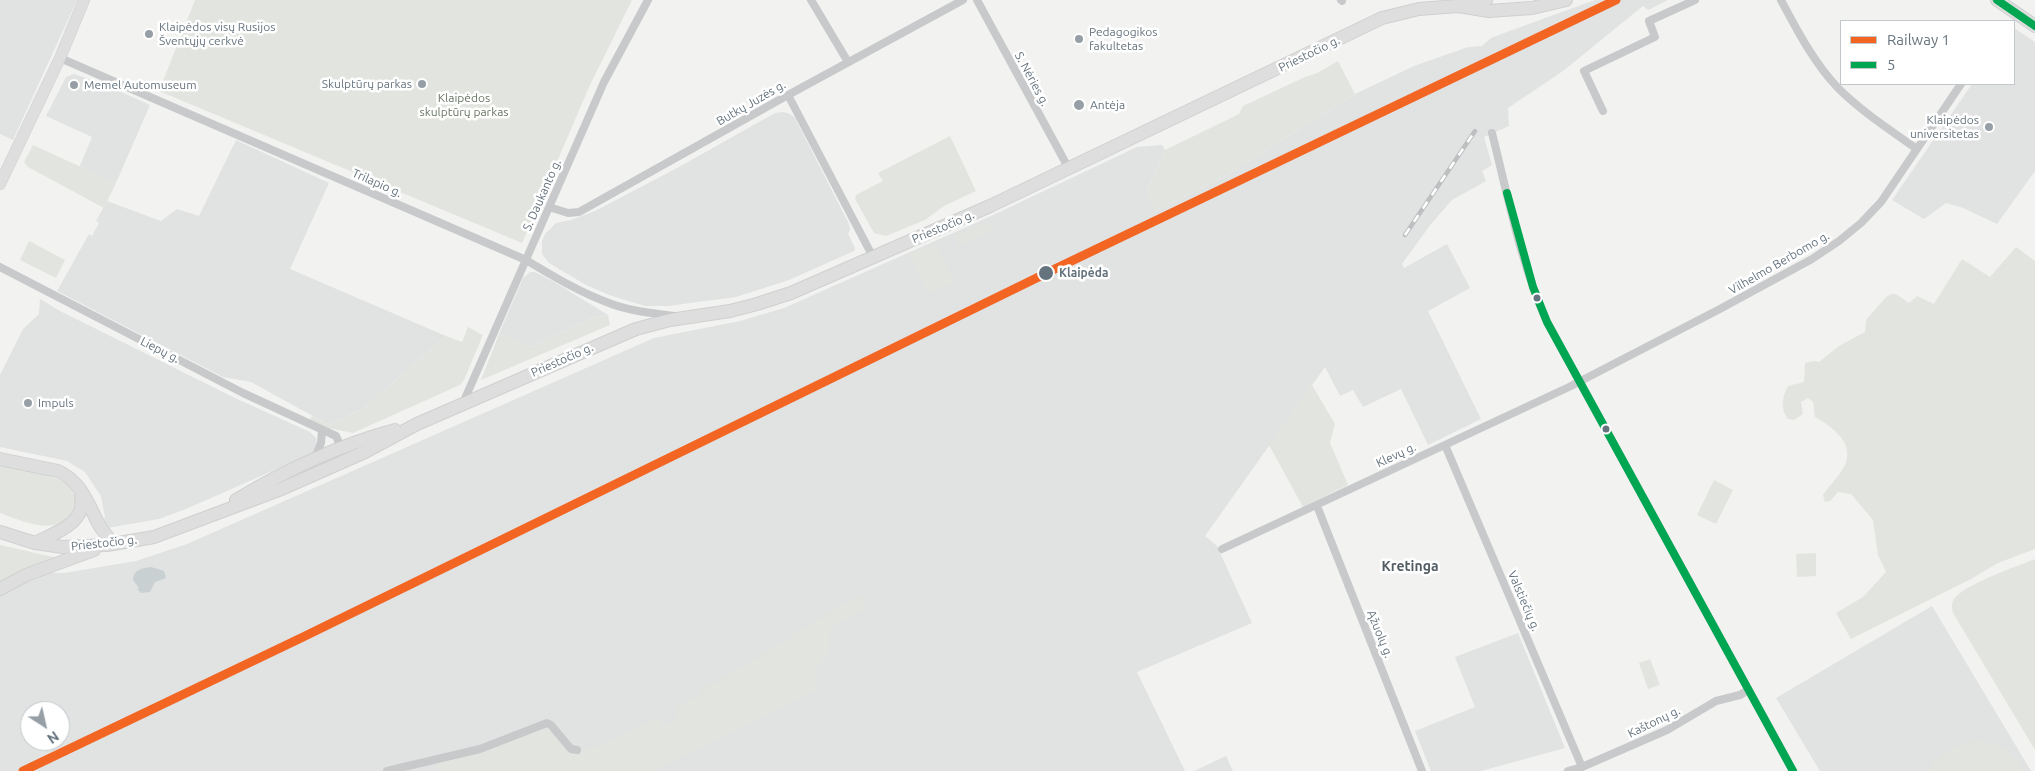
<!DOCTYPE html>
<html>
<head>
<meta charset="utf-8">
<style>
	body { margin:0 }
	#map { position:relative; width:2035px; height:771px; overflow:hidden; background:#f2f2f1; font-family:Ubuntu,sans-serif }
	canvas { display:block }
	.legend { position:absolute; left:1840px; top:20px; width:175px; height:65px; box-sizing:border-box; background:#fff; border:1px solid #c1c7cb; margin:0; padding:6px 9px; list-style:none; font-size:15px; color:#65737e }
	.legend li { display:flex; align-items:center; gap:10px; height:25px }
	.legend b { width:25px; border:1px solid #c1c7cb }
	.north { position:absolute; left:20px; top:701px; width:50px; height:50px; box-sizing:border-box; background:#fff; border:1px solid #c1c7cb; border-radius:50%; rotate:145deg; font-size:14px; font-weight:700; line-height:20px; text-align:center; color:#65737e }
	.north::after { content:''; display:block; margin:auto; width:18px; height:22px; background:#969fa6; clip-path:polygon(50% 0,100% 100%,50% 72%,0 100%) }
</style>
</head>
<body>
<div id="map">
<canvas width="2035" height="771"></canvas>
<ul class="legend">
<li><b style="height:6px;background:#f26522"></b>Railway 1</li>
<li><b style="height:6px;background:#00a651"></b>5</li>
</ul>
<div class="north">N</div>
</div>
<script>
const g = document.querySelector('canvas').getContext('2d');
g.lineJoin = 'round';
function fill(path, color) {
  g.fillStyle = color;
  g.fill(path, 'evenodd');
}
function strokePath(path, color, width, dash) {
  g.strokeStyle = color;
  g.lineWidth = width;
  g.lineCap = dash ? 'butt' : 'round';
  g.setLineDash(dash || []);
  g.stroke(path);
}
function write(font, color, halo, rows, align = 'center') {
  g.font = font + ' Ubuntu,sans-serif';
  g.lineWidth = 5;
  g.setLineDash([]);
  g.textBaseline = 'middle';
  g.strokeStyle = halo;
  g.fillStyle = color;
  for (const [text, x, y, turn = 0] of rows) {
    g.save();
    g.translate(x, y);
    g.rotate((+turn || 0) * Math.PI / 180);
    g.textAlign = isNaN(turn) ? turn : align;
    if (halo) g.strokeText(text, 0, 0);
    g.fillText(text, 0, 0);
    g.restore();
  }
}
const built = new Path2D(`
	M0,0H77L13,140L0,134Z
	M1595,0H1668L1648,10L1643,6L1563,71L1508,108L1509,126L1484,137L1492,165L1482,171L1486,181L1452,200L1431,224L1402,264L1404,268L1447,244L1470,288L1428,311L1481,419L1428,445L1401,389L1363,407L1353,390L1340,396L1325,367L1205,536L1217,546L1252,623L1137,672L1185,771H0V594L22,581L49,573H64L136,561L187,544L654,338L740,321L784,308L989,217L1137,147L1162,145L1165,150L1147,191L1155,211L1225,176L1355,94L1414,66L1468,47L1482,46L1491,38L1504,33ZM30,711H60V741H30Z
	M2014,28L2035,42V171L1997,224L1963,208L1946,203L1924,219L1892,200L1972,84H2014Z
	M74,74L101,83L150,105L116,183L79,168L92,137L46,116L66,77Z
	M783,112L790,114L795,118L849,224L850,230L848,234L855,248L854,251L789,280L736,297L668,306H645L609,295L586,285L549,263L544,257L542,253V241L545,234L556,223L571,220L595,211L679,167L775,113Z
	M236,140L329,183L290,269L446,336L364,408L329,425L251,382L223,377L57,291L89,234L92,236L99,223L96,221L107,201L161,221L177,209L199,216Z
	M530,272H535L556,283L608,315L594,317L531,347L499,334L523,278Z
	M40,299L60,311L235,398L310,432L316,438L317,445L315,449L311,454L186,509L159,519L107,528L102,523L105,517L101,496L85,472L67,461L0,447V375L23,329L39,314Z
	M1932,606L2031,771H1820L1776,698Z
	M1518,633L1565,748L1481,771H1431L1415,731L1475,707L1455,657Z
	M1226,756L1233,771H1194Z`);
const green = new Path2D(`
	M195,0H632L590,85L522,243L159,91Z
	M1338,61L1355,94L1225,176L1155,211L1147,191L1165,150L1239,114L1243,106L1305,77L1317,73Z
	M950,136L976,191L944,206L925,220L886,236L874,233L855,199L856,195L883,181L878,173Z
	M33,145L116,183L104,208L28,167L24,162Z
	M984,223L990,224L993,230L959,246L955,236Z
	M29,241L65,260L56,278L20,260Z
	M935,244L955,284L927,292L910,257L912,253Z
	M2016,247L2035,261V549L1998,563L1971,579L1851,639L1836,613L1863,597L1886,572L1878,555L1873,520L1851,494L1838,492L1830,501L1825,502L1823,495C1829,486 1844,471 1846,462C1853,440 1830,426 1815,417L1813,402L1808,398L1801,402L1803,414L1794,420L1788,419C1780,408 1782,398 1788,386L1804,382L1805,363L1814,361L1819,362L1839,346L1865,332L1866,320L1886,297L1891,294H1896L1909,303L1917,296L1934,304L1962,259L1990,277Z
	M608,315L610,325L481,380L499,334L531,347L594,317Z
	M468,327L483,335L464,380L460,385L353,433L323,427L309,421L312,416L329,425L364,408L446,336L462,342Z
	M1312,385L1335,424L1330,443L1348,485L1303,507L1269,445Z
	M0,466C27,472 93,474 71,517L69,516C52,536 20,520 0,513Z
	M1714,480L1733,490L1716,524L1697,515Z
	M0,545L62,559L0,583Z
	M1816,553V576L1797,577L1796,554Z
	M2035,559V750L1953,613C1952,609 1951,605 1953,601C1959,586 2018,566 2035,559Z
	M858,595L867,607L830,629V650L818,665L814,677L820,689L652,771H436L435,763L469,756L544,729H549C558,738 566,752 578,754L658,719L663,726L679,718L675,709L703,692L701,689L723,679Z
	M1650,659L1660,685L1648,689L1639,663Z
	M1979,742C2000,743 2014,753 2024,771H1928C1940,752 1957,742 1979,742Z`);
const water = new Path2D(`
	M151,567L164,571L166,578L155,582L150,592L141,593L137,589L139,588L133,580C133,570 142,568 151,567Z`);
const minor = new Path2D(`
	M811,0L848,62
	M977,0L1069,169
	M1341,0L1342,1
	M1781,0C1797,30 1814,63 1838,88C1861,111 1890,130 1917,149
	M60,58L526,260C553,276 579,292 609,303C629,311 652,313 674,316
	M788,95L873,257
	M1603,111L1584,71L1655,37L1649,21L1695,0
	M1492,133C1508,196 1520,262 1547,322L1793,771
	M549,207L568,213L579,212L788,95L963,0
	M0,267L243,393L336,436L341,447
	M463,403L604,82L648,0
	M1445,445L1582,767
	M315,458L321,443L322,430
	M1317,506L1422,771
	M1222,549L1569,387L1718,310L1812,259L1839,241L1861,223L1881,202L1961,84
	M387,771L480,749L547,723L551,725L571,749L577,750
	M1568,771L1582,767L1667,730L1716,701L1740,695L1748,690`);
const secondary = new Path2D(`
	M0,184L60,58L84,0`);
const primary = new Path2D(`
	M1997,0L2035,26
	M1463,5L1486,0
	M0,459L58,471C80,481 87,501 97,521C101,530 108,537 114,544
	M236,500C286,470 339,445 395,430
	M0,532L35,543L63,547L107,545L154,537L279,490L365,452L417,424L636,329L670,320L730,311L757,304L791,293L990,206L1382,18L1419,9L1458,6L1489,11L1532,8L1566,0
	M35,543C50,535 76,527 81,509C82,504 81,497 81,492
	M0,589L26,575L94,550`);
const rail = new Path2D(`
	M1405,235L1475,131`);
const bus1 = new Path2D(`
	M1997,0L2035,26
	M1507,193L1533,287L1547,322L1793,771`);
const rail1 = new Path2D(`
	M23,771L301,638L1059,267L1616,0`);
const markers = [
	[149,34,5,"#969fa6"],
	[1079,39,5,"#969fa6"],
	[422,84,5,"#969fa6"],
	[74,85,5,"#969fa6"],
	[1079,105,6,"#969fa6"],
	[1989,127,5,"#969fa6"],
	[1046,273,8,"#65737e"],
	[1537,298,4.5,"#65737e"],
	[28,403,5,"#969fa6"],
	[1606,429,4.5,"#65737e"]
];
const poiNames = [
	["Klaipėdos visų Rusijos",159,27],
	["Šventųjų cerkvė",159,41],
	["Pedagogikos",1089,32],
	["fakultetas",1089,46],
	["Skulptūrų parkas",412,84,"right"],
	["Memel Automuseum",84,85],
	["Antėja",1090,105],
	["Klaipėdos",1979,120,"right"],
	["universitetas",1979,134,"right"],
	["Impuls",38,403]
];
const streetNames = [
	["Priestočio g.",1309,54,-26],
	["S. Nėries g.",1032,79,62],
	["Butkų Juzės g.",751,103,-30],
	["Trilapio g.",377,183,24],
	["S. Daukanto g.",542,195,-66],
	["Priestočio g.",943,227,-23],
	["Vilhelmo Berbomo g.",1779,263,-30],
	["Liepų g.",160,350,27],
	["Priestočio g.",562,360,-24],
	["Klevų g.",1396,455,-25],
	["Priestočio g.",104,543,-6],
	["Valstiečių g.",1524,601,67],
	["Ąžuolų g.",1380,634,68],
	["Kaštonų g.",1654,722,-26]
];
const parkNames = [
	["Klaipėdos",464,98],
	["skulptūrų parkas",464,112]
];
const stopNames = [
	["Klaipėda",1059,273]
];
const neighbourhoodNames = [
	["Kretinga",1410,566]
];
fill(built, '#e1e2e2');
fill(green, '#e2e5df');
fill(water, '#c9d0d2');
strokePath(secondary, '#d0d0d1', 12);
strokePath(primary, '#cfd0d0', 14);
strokePath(minor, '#c8c9ca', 8);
strokePath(secondary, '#dedede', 11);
strokePath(primary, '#dedede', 12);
strokePath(rail, '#bebfc1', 4.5);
strokePath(rail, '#fff', 2.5, [8]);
strokePath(bus1, '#00a651', 8);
strokePath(rail1, '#f26522', 9);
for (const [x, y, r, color] of markers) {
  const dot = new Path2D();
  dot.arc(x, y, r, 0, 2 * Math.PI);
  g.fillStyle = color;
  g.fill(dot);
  strokePath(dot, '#fff', 2);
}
write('12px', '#65737e', '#fff', poiNames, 'left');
write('12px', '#65737e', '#fff', streetNames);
write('12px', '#677563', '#fff', parkNames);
write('bold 12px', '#65737e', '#fff', stopNames, 'left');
write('bold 14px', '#525c63', '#fff', neighbourhoodNames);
</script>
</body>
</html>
